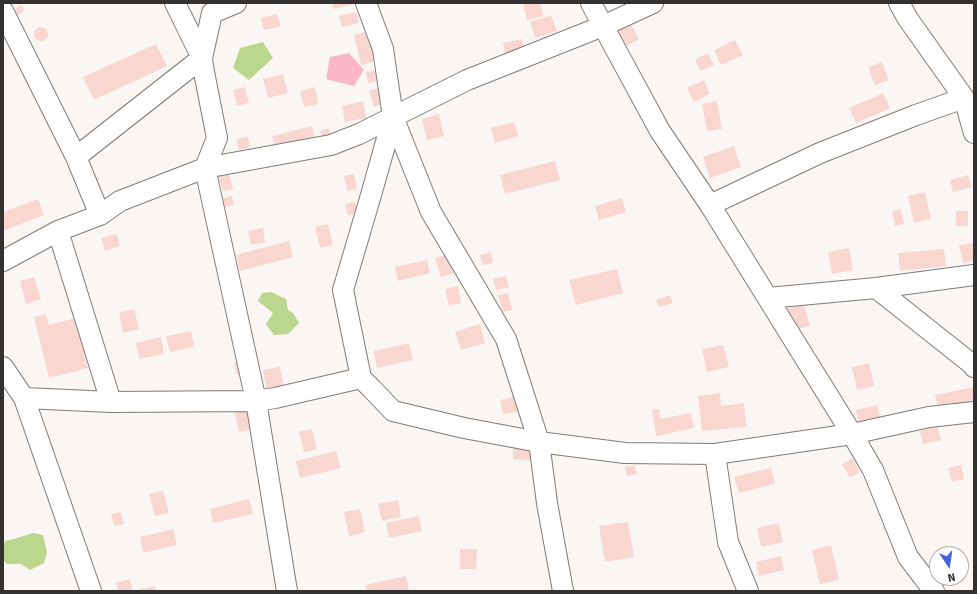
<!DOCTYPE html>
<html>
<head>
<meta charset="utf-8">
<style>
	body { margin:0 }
	#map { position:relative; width:977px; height:594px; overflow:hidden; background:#f9f6f4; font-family:"Fira Sans",sans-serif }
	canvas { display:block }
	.frame { position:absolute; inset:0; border:4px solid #333231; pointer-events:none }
	.north { position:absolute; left:929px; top:546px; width:40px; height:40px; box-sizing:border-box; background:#fff; border:1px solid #adadad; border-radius:50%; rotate:167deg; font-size:11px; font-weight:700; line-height:16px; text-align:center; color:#333231 }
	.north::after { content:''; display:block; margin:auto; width:14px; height:18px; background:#4363d6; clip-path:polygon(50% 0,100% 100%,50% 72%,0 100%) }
</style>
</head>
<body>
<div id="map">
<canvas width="977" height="594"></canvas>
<div class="frame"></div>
<div class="north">N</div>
</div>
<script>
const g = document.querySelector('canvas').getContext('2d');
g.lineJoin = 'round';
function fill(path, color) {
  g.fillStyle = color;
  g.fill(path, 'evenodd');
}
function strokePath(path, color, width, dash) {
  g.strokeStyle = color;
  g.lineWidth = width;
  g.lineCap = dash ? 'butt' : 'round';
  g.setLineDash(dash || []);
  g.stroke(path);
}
const green = new Path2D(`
	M349,53L364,70L354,86L326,79L330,57Z`);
const water = new Path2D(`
	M263,42L273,58L249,80L233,68L240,48Z
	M271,292L286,299L288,310L293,313L299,323L288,334L274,335L266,324L273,313L258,301L262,293Z
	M33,533L43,535L47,552L44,563L30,570L21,564H7L3,560V546L5,541L14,539Z`);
const building = new Path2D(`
	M332,3H354V4L333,9Z
	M523,3H540L543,16L527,20Z
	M21,5L25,10L17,16L13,11Z
	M356,12L359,23L342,27L339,16Z
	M277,14L281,26L264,30L261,18Z
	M551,15L557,31L535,38L530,22Z
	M630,23L639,39L626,46L617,29Z
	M34 34a7 7 0 1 1 14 0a7 7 0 1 1-14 0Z
	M372,30L379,60L361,65L354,35Z
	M522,39L525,52L506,56L503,43Z
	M735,40L743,55L721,65L714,50Z
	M156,44L167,66L94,100L83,77Z
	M708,53L714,65L701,71L695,60Z
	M882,62L889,80L875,85L868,67Z
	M378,70L380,81L368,83L366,72Z
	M283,74L288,93L268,98L263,79Z
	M704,80L710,94L694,102L687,88Z
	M385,86L389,102L374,107L369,91Z
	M245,87L249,103L237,106L233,90Z
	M315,87L318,104L304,107L300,91Z
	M883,93L890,108L856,123L849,108Z
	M363,101L366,118L345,122L342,106Z
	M717,101L722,129L707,131L702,104Z
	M439,114L444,136L427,140L422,119Z
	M514,122L518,136L495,143L491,128Z
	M312,126L316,143L276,153L272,136Z
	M329,128L331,136L323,139L320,131Z
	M248,137L250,147L239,150L236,139Z
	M734,146L741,167L710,178L703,157Z
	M555,161L560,180L505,194L500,175Z
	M228,169L233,189L223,191L217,172Z
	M354,174L357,189L347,191L344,176Z
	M968,175L972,187L953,192L950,180Z
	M925,192L931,219L914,223L908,196Z
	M232,196L234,205L219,208L217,200Z
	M622,198L626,212L599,220L595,206Z
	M38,199L44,215L3,231V212Z
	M355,202L358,213L348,216L345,204Z
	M901,209L904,224L895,226L892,211Z
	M956,211H968V226H956Z
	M328,224L333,245L320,248L315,227Z
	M263,228L265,242L251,245L248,231Z
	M117,234L120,246L105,251L101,238Z
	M289,241L293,257L240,271L236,255Z
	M974,243V261L963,263L959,245Z
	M849,248L853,270L832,274L828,252Z
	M944,249L946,266L900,271L898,253Z
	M491,252L493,263L483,265L480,255Z
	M448,254L454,273L441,277L435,258Z
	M427,260L430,273L398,281L395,267Z
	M617,269L623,293L576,305L569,280Z
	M506,276L509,287L496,290L493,279Z
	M34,277L41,299L26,304L20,281Z
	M458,286L461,303L449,306L445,289Z
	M508,293L512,310L503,312L498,295Z
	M670,295L673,303L659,307L656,300Z
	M804,304L810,326L794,330L788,308Z
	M134,309L139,329L123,333L119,313Z
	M46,314L49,325L76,318L88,368L49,378L34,317Z
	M480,324L485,343L461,350L455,332Z
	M191,331L194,347L170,352L166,336Z
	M161,337L164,354L139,359L136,343Z
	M409,343L413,360L377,368L374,351Z
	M723,345L729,367L707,372L702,349Z
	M241,360L244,373L237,375L234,362Z
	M869,363L874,386L857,390L852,367Z
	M280,367L284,389L267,392L263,370Z
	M974,387V400L938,408L935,395Z
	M720,393L721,406L744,403L746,427L702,431L698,396Z
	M518,396L521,411L503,414L500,400Z
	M250,405L255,429L239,432L234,408Z
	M877,405L880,417L859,422L856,410Z
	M659,409L660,419L691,413L694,428L656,436L652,410Z
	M937,426L941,440L923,444L920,431Z
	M312,429L317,449L304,452L299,432Z
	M513,445L535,446L534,461L513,459Z
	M336,451L341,468L300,478L296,461Z
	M852,458L860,472L850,478L842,464Z
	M634,465L637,474L627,476L625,467Z
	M961,465L964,479L952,482L948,468Z
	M771,468L775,484L739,493L734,477Z
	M163,491L169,513L155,516L149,494Z
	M249,499L253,514L213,523L210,509Z
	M398,500L401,517L382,521L378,504Z
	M360,509L365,532L349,536L344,512Z
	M121,512L124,524L114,526L111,514Z
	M419,516L422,531L389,538L386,523Z
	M628,522L634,557L605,562L599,526Z
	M779,523L783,542L761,547L757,528Z
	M173,529L177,545L143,553L140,537Z
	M831,545L839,580L820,584L812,550Z
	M460,549H477L476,569H460Z
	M781,556L784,570L759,576L756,562Z
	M406,576L409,591H367L365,585Z
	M130,579L133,591H118L116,583Z
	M155,586L156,591H137V590Z`);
const street = new Path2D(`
	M175,3L202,58L203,67L217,138L205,168L256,401L287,591
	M366,3L383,49L393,117L431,212L506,339L516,370L539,442L547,503L563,591
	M591,3L603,26L660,131L710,205L852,434L873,470L908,557L934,591
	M899,3L908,19L964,98L974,133
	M3,11L76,157L100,215
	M76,157L202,58L212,13L236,3
	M710,205L820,153L916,115L964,98
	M58,231L111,402
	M3,261L58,231L100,215L120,201L205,168L331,145L359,134L467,80L603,26L653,3
	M876,288L973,365L974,367
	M768,298L876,288L974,275
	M3,367L24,398L91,591
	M361,378L372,389L393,411L464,428L539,442L625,453L715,454L852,434L929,417L974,412
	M24,398L111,402L256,401L275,398L361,378L343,290L371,195L393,117
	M715,454L728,542L748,591`);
fill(green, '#fcb6c9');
fill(water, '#bcd68e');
fill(building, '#f9d7d0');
strokePath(street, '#7e7c79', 22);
strokePath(street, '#fff', 20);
</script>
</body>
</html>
